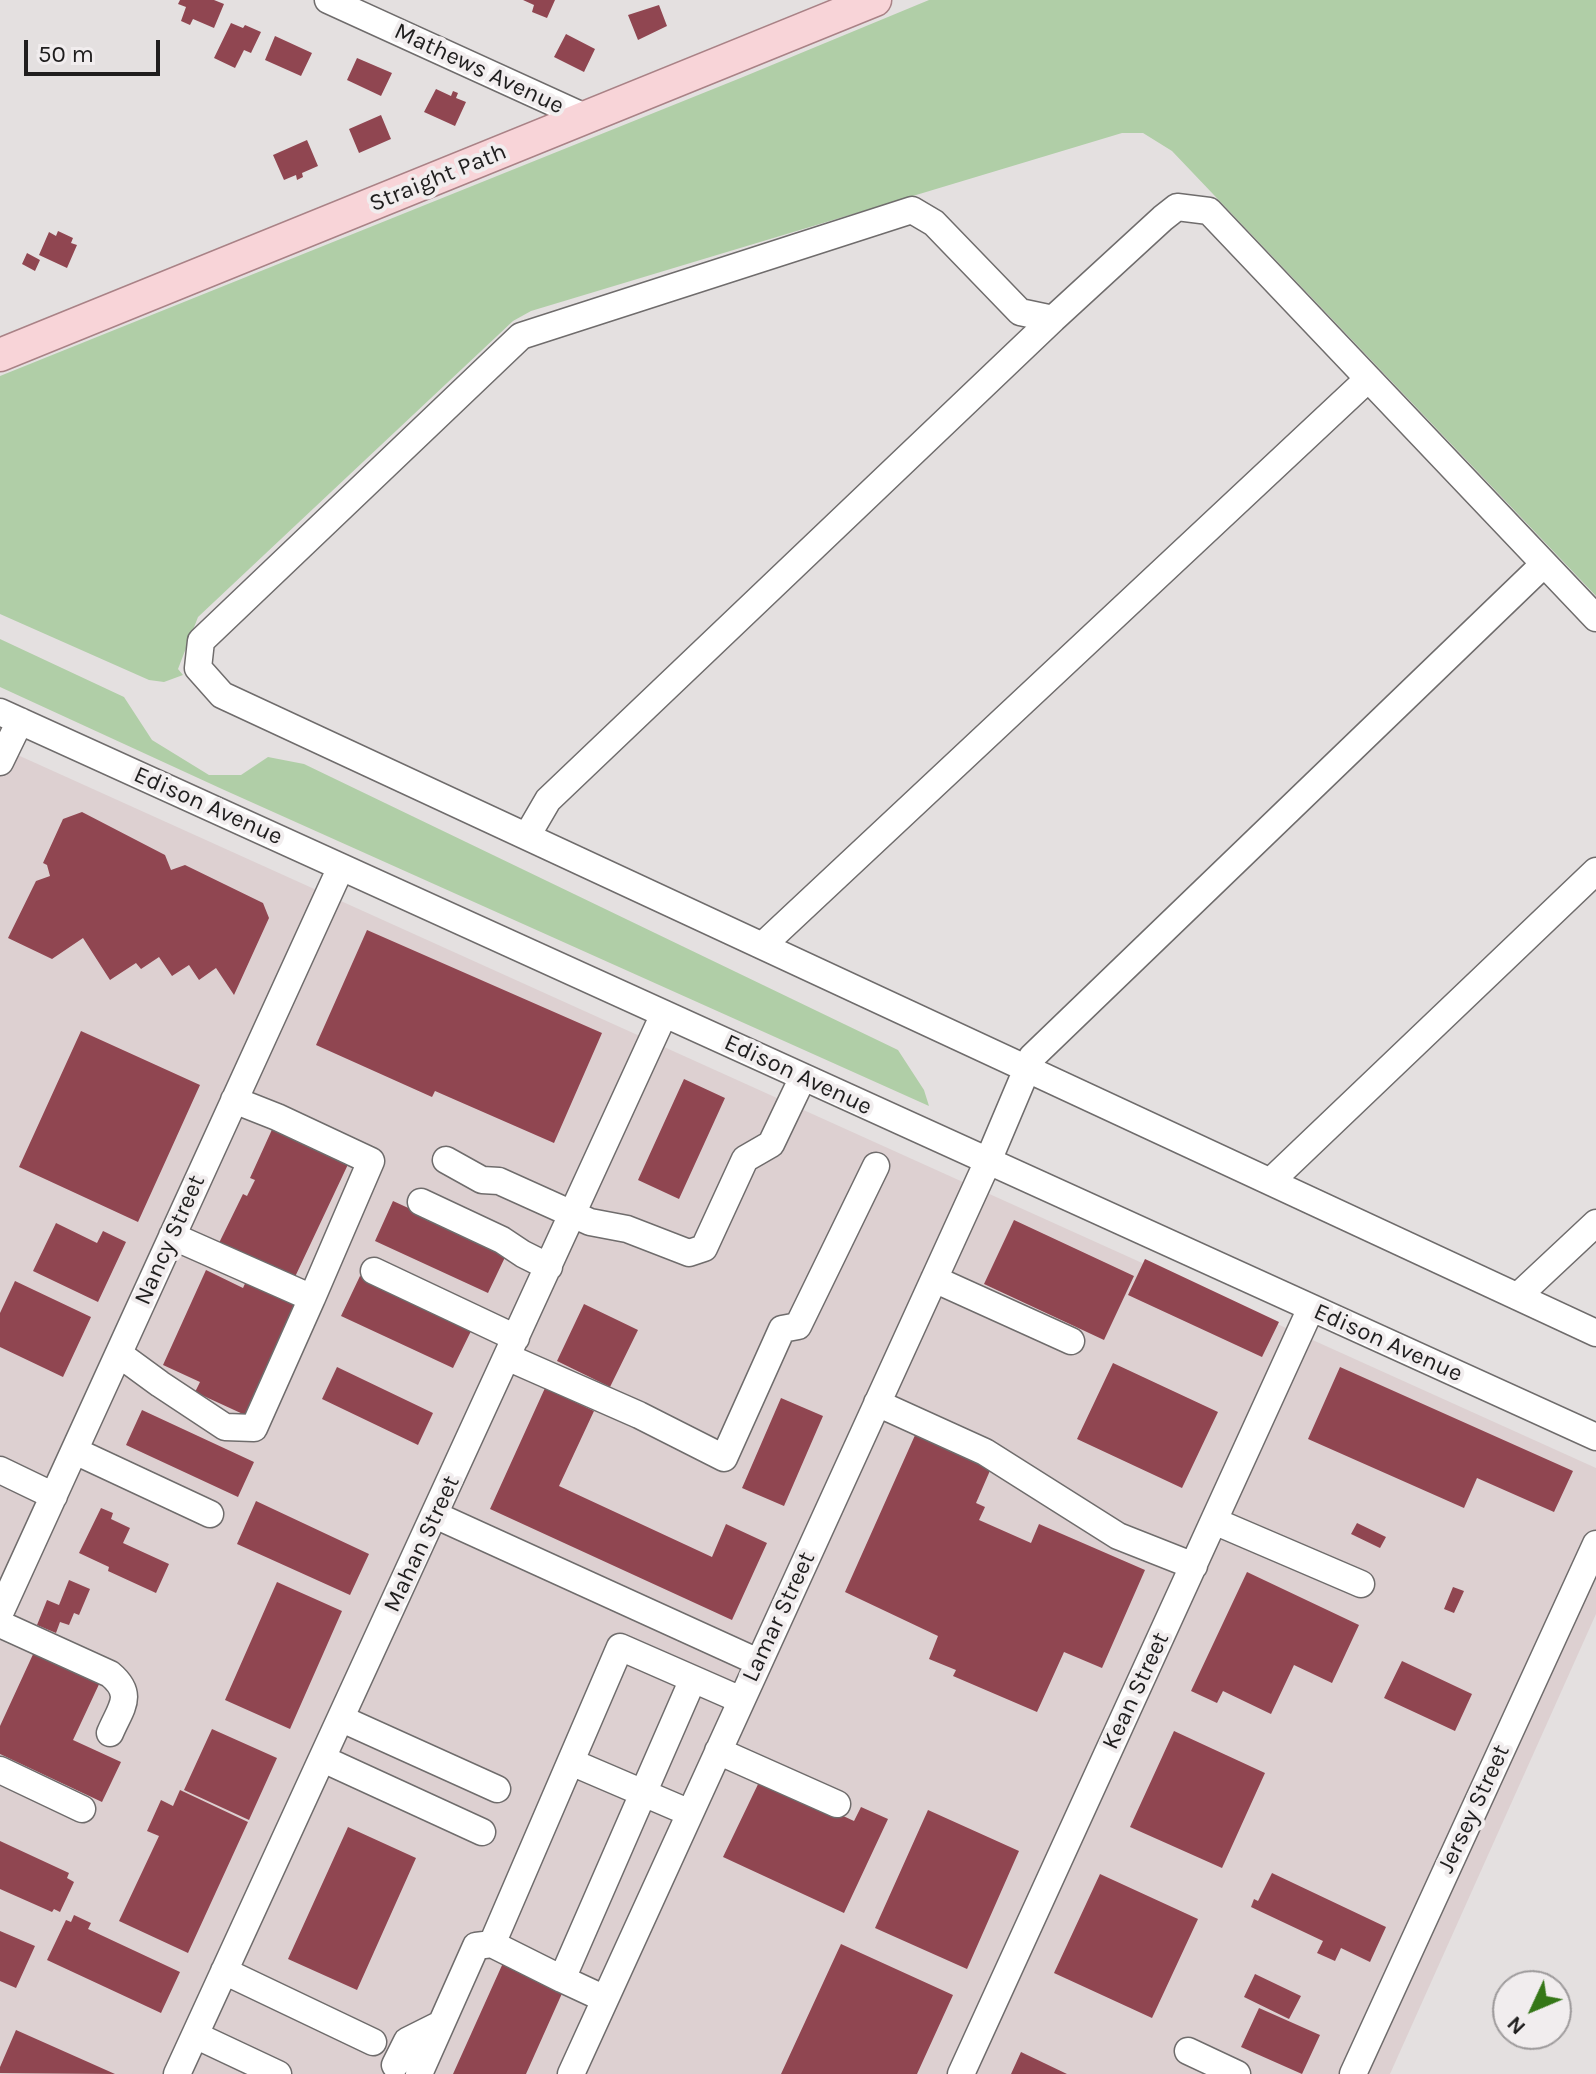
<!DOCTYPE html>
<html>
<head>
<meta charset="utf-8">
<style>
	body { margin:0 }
	#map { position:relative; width:1596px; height:2074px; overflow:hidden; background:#e4e0e0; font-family:Karla,sans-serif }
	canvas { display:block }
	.north { position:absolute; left:1492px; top:1970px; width:80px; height:80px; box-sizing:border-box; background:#f1edee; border:2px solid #9d9a9b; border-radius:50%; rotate:226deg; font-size:22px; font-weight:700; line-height:32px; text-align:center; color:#1f1e1e }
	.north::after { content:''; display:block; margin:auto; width:28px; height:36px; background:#357717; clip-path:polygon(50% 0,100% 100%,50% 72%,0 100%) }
	.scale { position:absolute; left:24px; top:40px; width:136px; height:36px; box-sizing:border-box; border:4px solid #1f1e1e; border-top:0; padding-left:10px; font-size:24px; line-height:28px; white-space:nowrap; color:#1f1e1e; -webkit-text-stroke:6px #f1edee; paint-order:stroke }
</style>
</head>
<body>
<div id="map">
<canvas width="1596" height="2074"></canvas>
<div class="north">N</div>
<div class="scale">50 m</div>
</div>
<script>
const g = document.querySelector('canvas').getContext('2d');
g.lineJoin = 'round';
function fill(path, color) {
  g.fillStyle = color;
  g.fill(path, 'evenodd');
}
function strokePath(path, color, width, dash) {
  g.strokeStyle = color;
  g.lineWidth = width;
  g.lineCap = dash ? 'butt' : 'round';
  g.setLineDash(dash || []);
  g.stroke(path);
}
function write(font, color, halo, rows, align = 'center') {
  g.font = font + ' Karla,sans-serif';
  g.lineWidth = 8;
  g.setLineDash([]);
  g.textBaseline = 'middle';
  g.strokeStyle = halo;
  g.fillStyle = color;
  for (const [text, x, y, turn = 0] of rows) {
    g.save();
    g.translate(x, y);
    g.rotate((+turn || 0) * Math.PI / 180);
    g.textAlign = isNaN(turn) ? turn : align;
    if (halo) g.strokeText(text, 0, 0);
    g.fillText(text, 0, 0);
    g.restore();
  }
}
const built = new Path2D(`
	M0,747L1596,1468V1614L1390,2074H0Z`);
const green = new Path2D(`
	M929,0H1596V596L1172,151L1143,133H1122L531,311L513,321L198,617L178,669L183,675L164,682L149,680L0,614V376L743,77Z
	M0,639L124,697L152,740L209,775H241L268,757L304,764L898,1050L924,1090L929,1106L222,789L0,687Z`);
const building = new Path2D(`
	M180,0H214L224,4L214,28L193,19L190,25L181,21L186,7L178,4Z
	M523,0H555L547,18L532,12L534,5Z
	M659,5L667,26L638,40L628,15Z
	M231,23L243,28L245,25L261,32L251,53L244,50L235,68L214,58Z
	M566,34L595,49L584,72L554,57Z
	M275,36L312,53L301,76L265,60Z
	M357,58L392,73L381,96L347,80Z
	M436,89L451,96L453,91L458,93L456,98L466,102L455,126L424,112Z
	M381,115L391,139L359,153L349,129Z
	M307,140L318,166L302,173L303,177L297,180L296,175L284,180L273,155Z
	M58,231L73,238L71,243L77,245L67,268L39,255L49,232L56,236Z
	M27,253L40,260L35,271L22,264Z
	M82,812L165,855L171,870L185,865L263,903L269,918L234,995L216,968L199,980L189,965L172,976L159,957L141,969L136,963L110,980L83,938L52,959L8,938L36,881L50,876L47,865L43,863L63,819Z
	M367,930L602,1033L554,1143L435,1091L432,1097L316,1045Z
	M81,1031L200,1085L138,1222L19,1167Z
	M684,1079L725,1098L679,1199L638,1180Z
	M275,1123L351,1158L294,1279L219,1243L243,1194L247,1196L255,1180L250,1178Z
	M393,1201L507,1253L488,1293L375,1241Z
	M1014,1220L1134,1276L1104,1340L984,1284Z
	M56,1223L97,1243L103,1231L126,1242L98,1302L33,1271Z
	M1145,1259L1279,1322L1262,1357L1128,1295Z
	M206,1270L243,1288L248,1277L298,1300L245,1415L195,1392L200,1382L163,1365Z
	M360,1276L472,1329L453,1368L341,1316Z
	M15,1281L91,1317L63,1377L0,1347V1313Z
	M584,1304L638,1330L610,1387L557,1361Z
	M1113,1363L1218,1412L1182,1488L1077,1439Z
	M337,1367L433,1413L418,1445L322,1399Z
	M1340,1367L1573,1471L1554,1512L1477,1478L1464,1508L1308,1439Z
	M545,1388L594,1411L559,1486L712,1557L726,1524L767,1543L732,1620L490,1509Z
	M781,1398L823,1416L784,1506L742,1488Z
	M142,1410L254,1462L238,1497L126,1445Z
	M916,1433L992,1466L976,1503L985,1507L979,1520L1031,1543L1039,1524L1145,1570L1102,1668L1064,1652L1037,1712L953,1676L956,1670L929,1659L938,1636L845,1592Z
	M256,1501L369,1554L350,1595L237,1544Z
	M101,1508L113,1513L111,1519L130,1528L123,1543L169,1564L156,1593L108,1571L109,1567L79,1553Z
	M1357,1523L1386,1537L1380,1548L1351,1534Z
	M1247,1572L1359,1625L1332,1683L1294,1665L1271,1714L1223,1691L1217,1703L1191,1691Z
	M69,1580L90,1589L79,1615L74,1613L69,1625L60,1622L56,1633L37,1625L47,1600L59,1605Z
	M277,1582L342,1611L290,1729L225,1700Z
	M1453,1587L1464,1591L1454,1613L1444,1609Z
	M35,1650L101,1680L73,1740L121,1762L102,1802L0,1754V1726Z
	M1402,1661L1472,1694L1455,1731L1384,1698Z
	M212,1729L277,1758L249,1820L184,1790Z
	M1174,1731L1265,1773L1222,1868L1130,1827Z
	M761,1778L854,1821L861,1807L888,1819L844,1913L723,1857Z
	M180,1790L248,1822L188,1953L119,1921L159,1836L147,1831L161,1800L173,1806Z
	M928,1810L1019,1851L967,1969L875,1928Z
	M348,1827L416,1858L357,1990L288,1959Z
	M0,1841L69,1873L67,1878L74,1882L60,1912L54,1909L52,1912L0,1889Z
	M1272,1873L1386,1927L1370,1962L1341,1948L1335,1961L1317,1953L1323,1941L1251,1907L1254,1899L1258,1901Z
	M1100,1874L1198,1919L1152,2018L1054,1973Z
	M74,1915L91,1923L88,1929L180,1972L161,2013L47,1960L66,1920L71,1922Z
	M0,1931L35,1946L16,1988L0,1981Z
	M841,1944L953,1995L917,2074H781Z
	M503,1963L564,1989L526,2074H453Z
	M1255,1974L1301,1996L1289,2019L1244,1997Z
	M1259,2008L1320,2035L1302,2074L1241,2047Z
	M16,2030L115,2074L0,2073V2067Z
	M1021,2052L1067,2074H1011Z`);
const minor = new Path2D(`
	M328,0L587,118
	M1596,618L1209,211L1177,207L1163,218L1053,319L1020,312L934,223L912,210L521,336L201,641L198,668L222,695L1596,1333
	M0,712L1596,1437
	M0,762L20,721
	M527,836L548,800L1053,319
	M763,945L1368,379
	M234,1100L277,1117L371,1161L312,1298
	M446,1160L482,1180L499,1181L590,1222L627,1229L689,1253L704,1248L745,1159L771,1144L803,1077
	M1271,1181L1596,871
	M421,1202L502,1240L523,1254L549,1267
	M374,1271L516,1338
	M934,1279L1071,1341
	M1518,1296L1596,1223
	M119,1354L160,1384L225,1427L254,1428L312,1298L172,1236
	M507,1357L639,1415L724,1458L782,1329L798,1326L876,1166
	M877,1403L985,1452L1118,1536L1194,1566
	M75,1451L210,1514
	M0,1470L54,1496
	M435,1515L758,1662
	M1214,1521L1361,1584
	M0,1613L341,867
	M0,1624L110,1674C135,1695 121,1707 110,1733
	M342,1719L497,1789
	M718,1751L837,1804
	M323,1759L482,1832
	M571,1762L690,1813
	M0,1770L82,1809
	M492,1944L620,1647L741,1700
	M224,1971L373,2042
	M605,1999L562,1979L693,1679
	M195,2035L278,2074
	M1188,2051L1237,2074
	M395,2065L407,2041L441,2024
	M177,2074L664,1014
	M419,2074L476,1946L492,1944L562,1979
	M571,2074L988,1161L1032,1057L1544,564
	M961,2074L1311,1308
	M1353,2074L1596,1544`);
const major = new Path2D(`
	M0,355L875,0`);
const streetNames = [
	["Mathews Avenue",479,69,25],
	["Straight Path",438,178,-22],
	["Edison Avenue",208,806,24],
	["Edison Avenue",798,1075,25],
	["Nancy Street",170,1240,-66],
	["Edison Avenue",1388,1343,24],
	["Mahan Street",422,1544,-65],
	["Lamar Street",779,1617,-65],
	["Kean Street",1136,1691,-65],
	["Jersey Street",1474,1809,-65]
];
fill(built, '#ddd0d1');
fill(green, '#b0cea7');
fill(building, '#904651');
strokePath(minor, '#6f6c6c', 29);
strokePath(major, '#a98286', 35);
strokePath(minor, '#fff', 26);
strokePath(major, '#f8d4d8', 32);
write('24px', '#1f1e1e', '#f1edee', streetNames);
</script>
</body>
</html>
